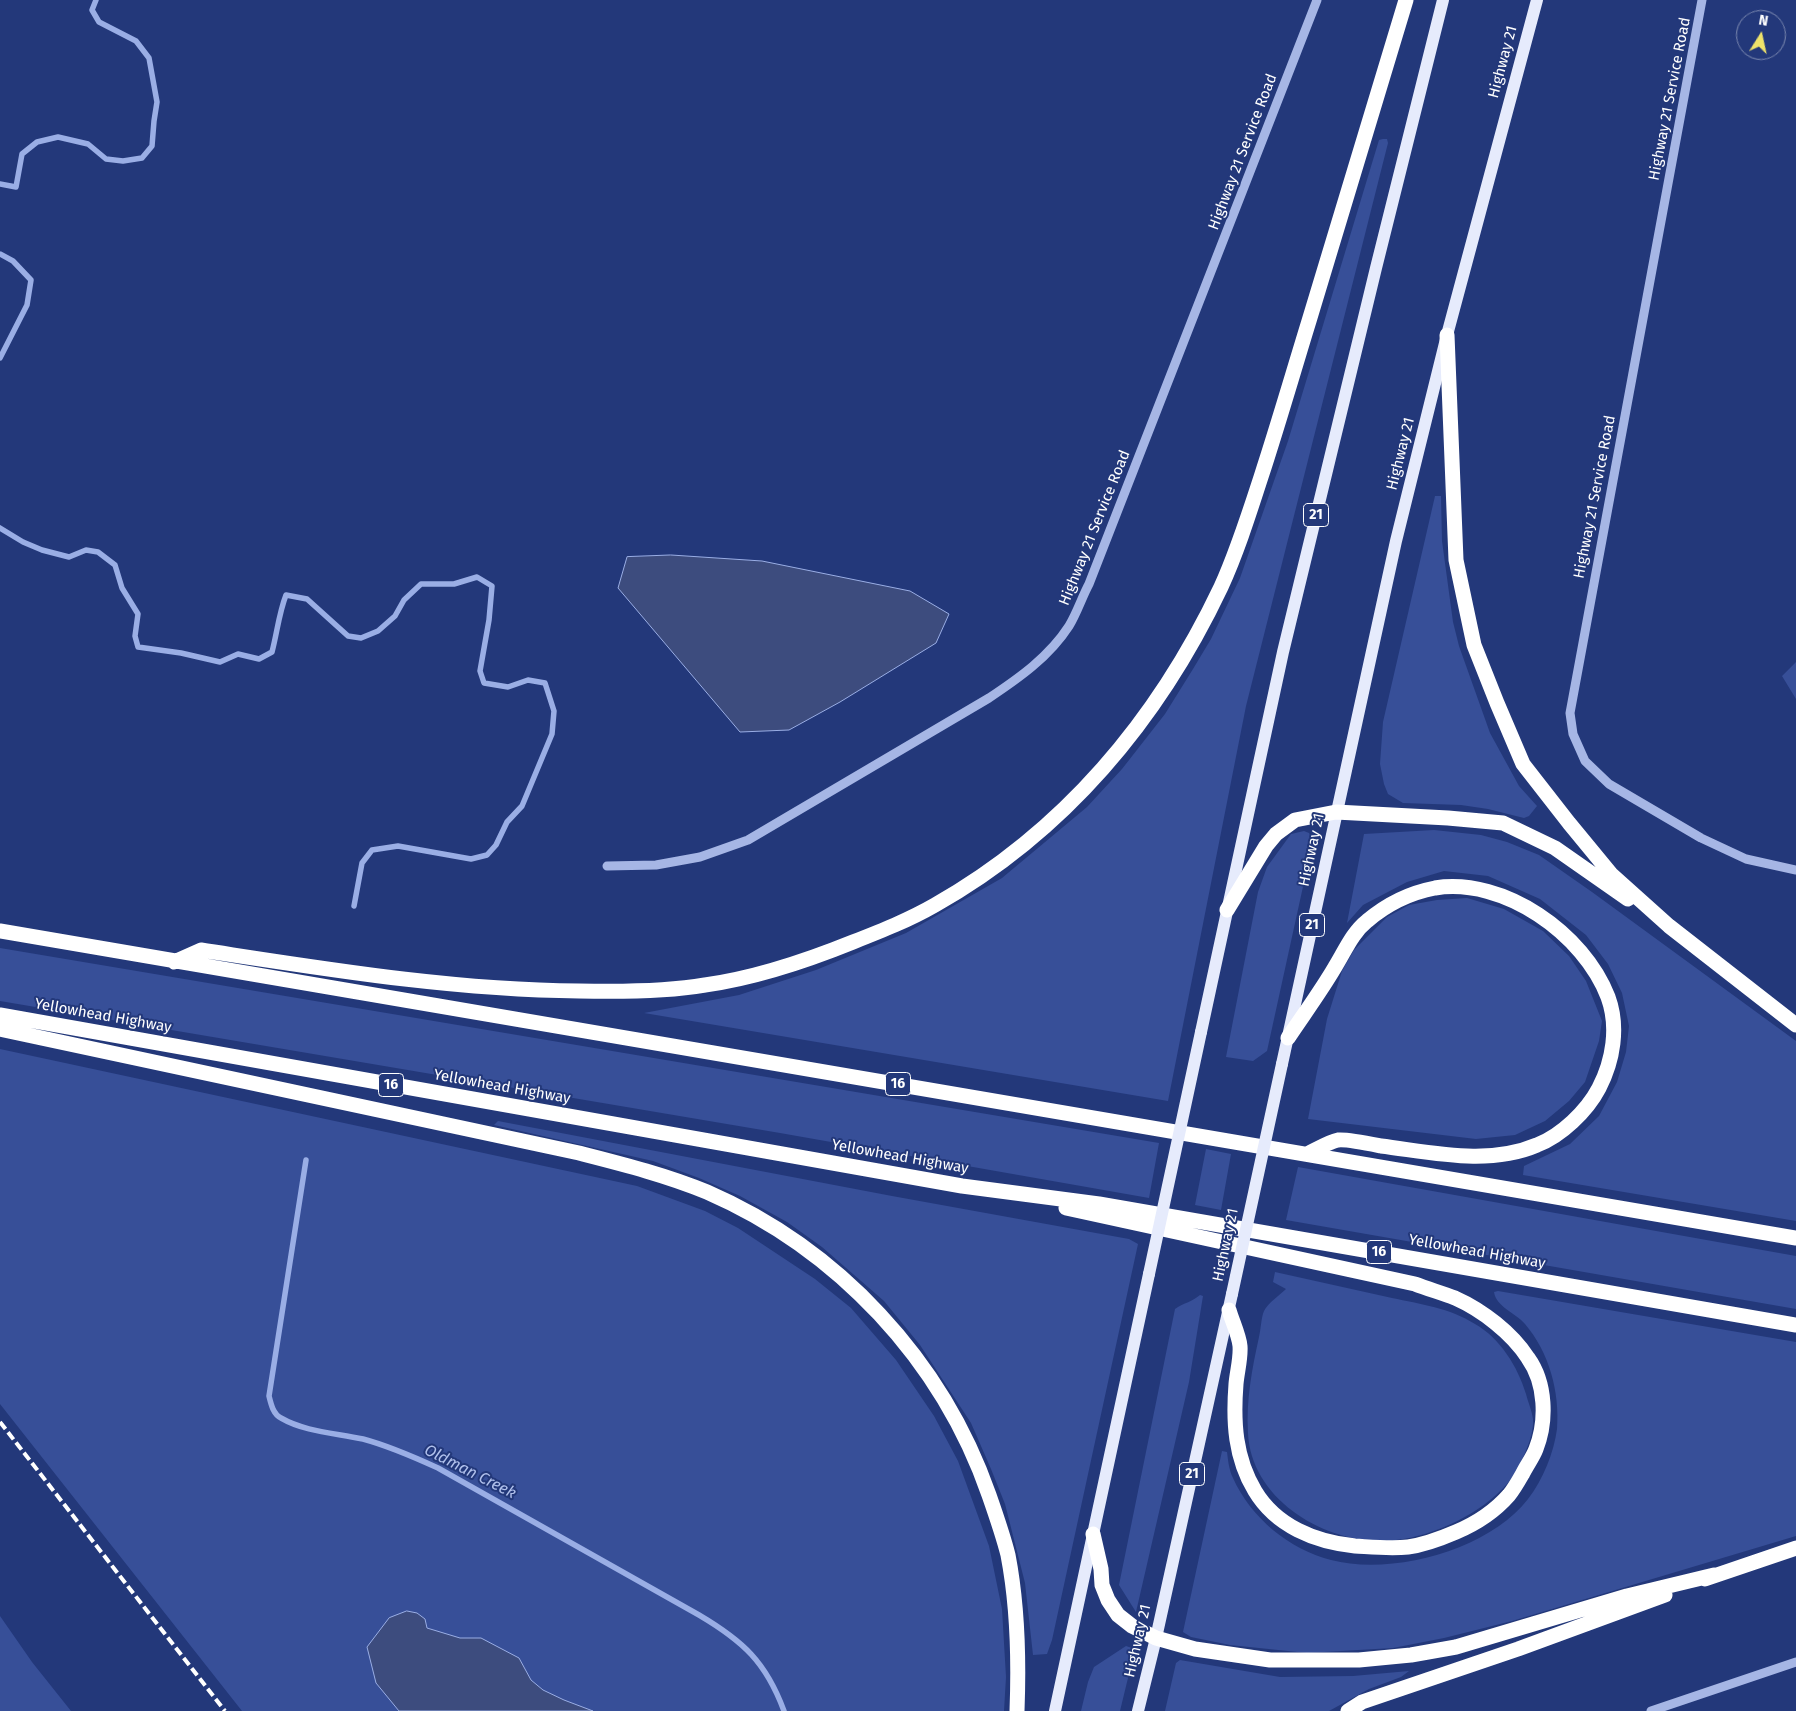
<!DOCTYPE html>
<html>
<head>
<meta charset="utf-8">
<style>
	body { margin:0 }
	#map { position:relative; width:1796px; height:1711px; overflow:hidden; background:#23387a; font-family:"Fira Sans",sans-serif }
	canvas { display:block }
	.north { position:absolute; left:1736px; top:10px; width:50px; height:50px; box-sizing:border-box; background:#23387a; border:1px solid #7b88af; border-radius:50%; rotate:10deg; font-size:14px; font-weight:700; line-height:20px; text-align:center; color:#fff }
	.north::after { content:''; display:block; margin:auto; width:18px; height:22px; background:#efe36a; clip-path:polygon(50% 0,100% 100%,50% 72%,0 100%) }
</style>
</head>
<body>
<div id="map">
<canvas width="1796" height="1711"></canvas>
<div class="north">N</div>
</div>
<script>
const g = document.querySelector('canvas').getContext('2d');
g.lineJoin = 'round';
function fill(path, color) {
  g.fillStyle = color;
  g.fill(path, 'evenodd');
}
function strokePath(path, color, width, dash) {
  g.strokeStyle = color;
  g.lineWidth = width;
  g.lineCap = dash ? 'butt' : 'round';
  g.setLineDash(dash || []);
  g.stroke(path);
}
function write(font, color, halo, rows, align = 'center') {
  g.font = font + ' "Fira Sans",sans-serif';
  g.lineWidth = 4;
  g.setLineDash([]);
  g.textBaseline = 'middle';
  g.strokeStyle = halo;
  g.fillStyle = color;
  for (const [text, x, y, turn = 0] of rows) {
    g.save();
    g.translate(x, y);
    g.rotate((+turn || 0) * Math.PI / 180);
    g.textAlign = isNaN(turn) ? turn : align;
    if (halo) g.strokeText(text, 0, 0);
    g.fillText(text, 0, 0);
    g.restore();
  }
}
const green = new Path2D(`
	M1383,139H1387L1388,143L1246,706L1168,1101L644,1013L739,995L816,970L906,933L1002,878L1087,807L1122,769L1165,714L1193,669L1211,639L1240,578L1288,441L1379,140Z
	M1435,496H1441L1442,541L1453,622L1459,646L1490,733L1519,786L1537,806L1529,816L1524,818L1488,809L1461,805L1403,803L1388,794L1384,784L1380,764L1383,722Z
	M1796,662V699L1782,676Z
	M1434,830L1481,835L1507,842L1539,855L1592,892L1796,1041V1221L1523,1175L1524,1166L1570,1144L1599,1116L1617,1082L1626,1052L1629,1026L1622,993L1608,964L1586,935L1540,899L1488,876L1444,871L1407,882L1363,905L1347,923L1364,834Z
	M1304,831L1309,833L1313,841L1267,1051L1253,1061L1226,1057L1258,892L1267,867L1291,834Z
	M1467,898L1504,909L1543,931L1569,956L1586,981L1602,1021L1599,1041L1585,1082L1569,1101L1545,1121L1515,1135L1476,1139L1308,1119L1327,1019L1342,971L1354,950L1387,917L1409,905L1437,900Z
	M0,948L1159,1143L1149,1198L780,1133L0,1001Z
	M0,1049L637,1186L705,1211L738,1228L815,1279L851,1308L896,1360L934,1416L958,1461L989,1546L1002,1609L1006,1677L1004,1711H242L0,1404Z
	M498,1121L892,1196L1129,1239L1138,1244L1052,1640L1047,1654L1033,1655L1025,1583L1005,1504L991,1469L971,1423L920,1345L884,1301L822,1247L787,1222L740,1196L699,1178L653,1161L494,1125Z
	M1206,1149L1231,1154L1221,1210L1195,1205Z
	M1298,1167L1796,1256V1309L1286,1220Z
	M1275,1272C1314,1281 1353,1289 1392,1298C1420,1304 1450,1308 1475,1324C1500,1338 1518,1367 1526,1394C1528,1402 1532,1411 1533,1419C1534,1429 1529,1444 1525,1453C1520,1464 1515,1475 1507,1484C1482,1513 1434,1536 1396,1540C1331,1548 1251,1502 1248,1433C1246,1400 1252,1369 1259,1337C1261,1329 1261,1318 1264,1311C1268,1303 1280,1295 1286,1289L1273,1282Z
	M1498,1291L1796,1342V1536L1512,1621L1444,1638L1393,1648L1307,1653L1230,1645L1191,1637L1183,1632L1222,1451L1227,1452C1228,1460 1229,1470 1233,1478C1251,1518 1289,1549 1331,1560C1392,1576 1489,1550 1528,1499C1543,1480 1554,1452 1557,1429C1560,1392 1549,1352 1525,1324C1516,1313 1496,1307 1494,1292Z
	M1200,1295L1203,1296L1189,1382L1136,1612L1119,1585L1175,1309C1183,1303 1192,1302 1200,1295Z
	M0,1616L32,1662L71,1711H0Z
	M1126,1646L1135,1649L1120,1711H1081L1088,1682L1094,1667Z
	M1180,1660L1280,1677L1353,1676L1409,1671L1401,1677L1369,1689L1329,1711H1165L1176,1663Z`);
const water = new Path2D(`
	M671,555L762,561L910,591L949,614L936,643L840,702L789,730L740,732L618,588L627,557Z
	M407,1611L417,1613L425,1619L427,1628L460,1638H481L519,1658L531,1680L543,1690L564,1700L593,1711H399L376,1683L367,1647L389,1618Z`);
const stream = new Path2D(`
	M0,184L16,187L22,154L37,142L58,137L88,144L106,159L123,161L142,158L152,146L154,121L157,102L149,58L136,41L99,22L92,10L96,0
	M0,254L13,261L31,280L27,305L0,358
	M0,528L23,542L42,550L69,557L86,550L98,552L115,565L122,588L138,614L135,636L138,647L181,653L220,662L238,654L259,659L272,652C277,633 279,613 286,595L307,599L348,636L361,638L378,631L395,616L404,600L421,584H454L477,577L492,586L489,620L480,671L484,683L508,687L528,680L545,683L554,711L552,734L522,806L507,822L496,845L487,855L471,859L398,846L372,850L362,863L354,906
	M306,1160L269,1396C271,1404 273,1414 281,1418C305,1432 336,1433 363,1439C389,1446 414,1457 438,1468L699,1615C743,1641 766,1662 784,1711`);
const minor = new Path2D(`
	M1702,0L1570,713L1573,734L1585,761L1609,784L1701,838L1746,859L1796,870
	M607,866L656,865L700,857L748,840L989,698C1019,678 1049,657 1069,626C1077,613 1082,597 1089,584L1317,0
	M1651,1711L1796,1662`);
const major = new Path2D(`
	M1201,1032L1283,652L1376,268L1443,0
	M1282,1064L1396,541L1447,335L1537,0
	M1055,1711L1149,1274
	M1138,1711L1156,1638L1232,1294`);
const highway = new Path2D(`
	M1447,335L1456,560L1474,645L1497,703L1523,764L1569,823L1611,874L1669,926L1796,1025
	M1227,910L1266,846L1276,834L1295,820L1336,812L1448,818L1503,823L1555,848L1628,899
	M0,931L1796,1238
	M174,962L201,950C326,969 452,990 579,991C621,992 664,992 705,985C756,978 806,961 853,942C881,931 909,920 935,905C1064,832 1158,720 1221,587C1237,552 1249,514 1261,477C1278,425 1293,373 1309,321C1342,214 1374,107 1406,0
	M0,1015L962,1186L1099,1204L1796,1325
	M0,1029L579,1153C622,1164 666,1175 707,1192C838,1249 942,1360 989,1495C996,1515 1003,1535 1008,1555C1018,1607 1019,1659 1017,1711
	M1288,1038C1304,1014 1321,991 1335,967C1345,951 1352,933 1367,921C1387,904 1409,893 1435,888C1504,877 1584,934 1608,997C1619,1027 1613,1061 1599,1088C1587,1111 1561,1136 1537,1145C1488,1166 1431,1152 1381,1146C1371,1144 1347,1139 1338,1140C1328,1142 1316,1150 1307,1154
	M1066,1208L1415,1284C1428,1289 1442,1293 1455,1298C1482,1310 1512,1333 1528,1358C1546,1383 1547,1421 1536,1449C1533,1457 1527,1465 1523,1473C1519,1480 1514,1489 1509,1495C1495,1511 1475,1524 1456,1532C1442,1538 1423,1545 1408,1547C1391,1549 1372,1547 1355,1546C1315,1542 1276,1526 1255,1491C1235,1458 1233,1422 1236,1384C1237,1372 1241,1358 1240,1346C1239,1335 1232,1321 1229,1310
	M1093,1534L1101,1569L1102,1585L1108,1600L1118,1615L1132,1626L1156,1638L1195,1649L1270,1660H1359L1411,1655L1456,1647L1627,1596L1714,1575
	M1705,1579L1796,1548
	M1348,1711L1362,1702L1518,1649L1665,1595`);
const rail = new Path2D(`
	M0,1422L225,1711`);
const majorBridge = new Path2D(`
	M1149,1274L1201,1032
	M1232,1294L1282,1064`);
const shields = [
	[1316,515,25],
	[1312,925,25],
	[898,1084,25],
	[391,1085,25],
	[1379,1252,25],
	[1192,1474,25]
];
const shieldNames = [
	["21",1316,515],
	["21",1312,925],
	["16",898,1084],
	["16",391,1085],
	["16",1379,1252],
	["21",1192,1474]
];
const streetNames = [
	["Highway 21",1503,62,-75],
	["Highway 21 Service Road",1670,99,-79],
	["Highway 21 Service Road",1243,152,-69],
	["Highway 21",1401,454,-76],
	["Highway 21 Service Road",1595,497,-79],
	["Highway 21 Service Road",1095,528,-68],
	["Highway 21",1312,850,-78],
	["Yellowhead Highway",103,1016,10],
	["Yellowhead Highway",502,1087,10],
	["Yellowhead Highway",900,1157,10],
	["Highway 21",1226,1245,-78],
	["Yellowhead Highway",1477,1252,10],
	["Highway 21",1138,1641,-77]
];
const waterNames = [
	["Oldman Creek",470,1472,27]
];
fill(green, '#374f98');
fill(water, '#3d4c7e');
strokePath(water, '#9aaee5', 1);
strokePath(stream, '#9aaee5', 5.5);
strokePath(minor, '#a6b6e5', 9);
strokePath(major, '#e6ebfc', 12);
strokePath(highway, '#fff', 15);
strokePath(rail, '#fff', 4, [9, 4]);
strokePath(majorBridge, '#e6ebfc', 12);
for (const [x, y, w] of shields) {
  const box = new Path2D();
  box.roundRect(x - w / 2, y - 11.5, w, 23, 4);
  g.fillStyle = '#23387a';
  g.fill(box);
  strokePath(box, '#fff', 1);
}
write('bold 14px', '#fff', null, shieldNames);
write('15px', '#fff', '#23387a', streetNames);
write('italic 16px', '#b1c1ec', '#23387a', waterNames);
</script>
</body>
</html>
